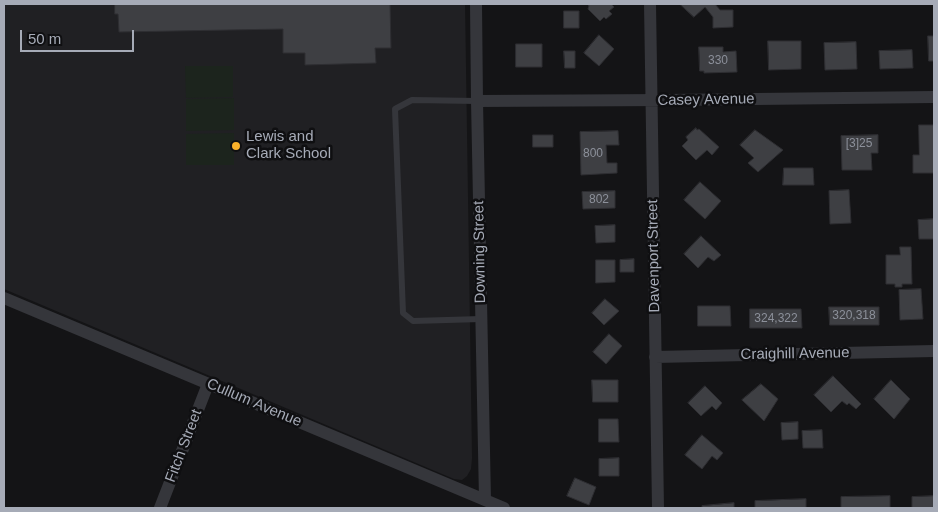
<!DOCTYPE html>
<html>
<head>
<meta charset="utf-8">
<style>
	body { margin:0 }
	#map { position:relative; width:938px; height:512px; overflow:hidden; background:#141416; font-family:Arial,sans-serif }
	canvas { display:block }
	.frame { position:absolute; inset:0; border:5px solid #a6abb7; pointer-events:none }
	.scale { position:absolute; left:20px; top:30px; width:114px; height:22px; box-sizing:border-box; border:2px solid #a6abb7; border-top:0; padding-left:6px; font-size:15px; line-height:18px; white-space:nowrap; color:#a6abb7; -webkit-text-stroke:4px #0f0f11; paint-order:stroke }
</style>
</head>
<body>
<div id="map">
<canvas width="938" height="512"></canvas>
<div class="frame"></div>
<div class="scale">50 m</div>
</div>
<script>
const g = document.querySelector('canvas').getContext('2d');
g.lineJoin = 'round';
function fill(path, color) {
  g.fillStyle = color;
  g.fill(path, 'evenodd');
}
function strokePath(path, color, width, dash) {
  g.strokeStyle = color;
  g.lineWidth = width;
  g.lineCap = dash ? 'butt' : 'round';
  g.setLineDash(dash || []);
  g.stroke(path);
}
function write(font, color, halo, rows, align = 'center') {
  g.font = font + ' Arial,sans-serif';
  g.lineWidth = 5;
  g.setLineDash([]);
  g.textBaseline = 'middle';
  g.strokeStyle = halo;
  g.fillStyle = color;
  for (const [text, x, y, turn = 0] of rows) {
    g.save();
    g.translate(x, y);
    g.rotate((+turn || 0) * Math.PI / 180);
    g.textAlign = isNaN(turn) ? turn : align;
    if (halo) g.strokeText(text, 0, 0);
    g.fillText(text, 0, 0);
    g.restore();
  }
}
const built = new Path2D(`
	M4,4H465L472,458L471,469L467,476L462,480L454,479L4,289Z`);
const green = new Path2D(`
	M185,66H233V97L186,98Z
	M234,98V130L186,131V99Z
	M234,133V165H186V134Z`);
const building = new Path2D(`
	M115,4H390L391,48H375L376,63L305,65V53H283V29L119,32L118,14H115Z
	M587,4H611L614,7L609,11L612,14L606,19L604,17L600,21L588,9L589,6Z
	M680,4H715L720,10H733V27L713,28V17L705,7L694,17Z
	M564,11H579V28H564Z
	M599,35L614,49L599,66L584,53Z
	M928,36H934V61H929Z
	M768,41H801V69L769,70Z
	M856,42L857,69L825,70L824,43Z
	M516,44H542V67H516Z
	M699,47H723V52L736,51L737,72L704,73V71H700Z
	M912,50L913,68L880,69L879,51Z
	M564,51H575V68H565Z
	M919,125H934V173H913V155H919Z
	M696,128L697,130L699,129L719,147L712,155L707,150L696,160L682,146L688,140L686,137Z
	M755,130L783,150L758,172L748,163L754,158L740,145Z
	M618,131L619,145H606L607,163H617V173L581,175L580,132Z
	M533,135H553V147H533Z
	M878,135V153H871L872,170H842L841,136Z
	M784,168H813L814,185H783Z
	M700,182L721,201L705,219L684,200Z
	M849,190L851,223L830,224L829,191Z
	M615,191V208L583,209L582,192Z
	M934,219V239H919L918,220Z
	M615,225V242L596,243L595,226Z
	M701,236L721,255L714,261L708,257L698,268L684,254Z
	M900,247H911L912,284H902V287H895V284H886V255H900Z
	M634,259V272H620V260Z
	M596,260H615V282L596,283Z
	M921,289L923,319L900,320L899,290Z
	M605,299L619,311L604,325L592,313Z
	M698,306H730L731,326H698Z
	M829,307H879V325H830Z
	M750,309H801L802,328H750Z
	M609,334L622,346L606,364L593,352Z
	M833,376L861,404L856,409L849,403L847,405L842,401L831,412L814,395Z
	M592,380H618V402H593Z
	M891,380L910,399L894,419L874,399Z
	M761,384L778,399L764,421L742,400Z
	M705,386L722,403L716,410L712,406L701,416L688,403Z
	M599,419H618L619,442H599Z
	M798,422V439L782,440L781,423Z
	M822,430L823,448H803L802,431Z
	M702,435L723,453L717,460L712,456L702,469L685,455Z
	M619,458V476H599V459Z
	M575,478L596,487L589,505L567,496Z
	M890,496V508H841V497Z
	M934,496V508H912V497Z
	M806,499V508H755V501Z
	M734,503V508H702V506Z`);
const lane = new Path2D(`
	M477,101L412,100L395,109L403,313L413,321L481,319`);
const street = new Path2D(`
	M476,4L477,101L485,500
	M650,4L658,508
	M477,101L667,100L934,97
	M4,298L504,508
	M655,357L934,351
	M160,508L208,384`);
const markers = [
	[236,146,5,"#f9b02a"]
];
const numberNames = [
	["330",718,61],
	["[3]25",859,144],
	["800",593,154],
	["802",599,200],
	["320,318",854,316],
	["324,322",776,319]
];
const streetNames = [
	["Casey Avenue",706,100,-1],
	["Downing Street",480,252,-91],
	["Davenport Street",654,256,-91],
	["Craighill Avenue",795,354,-1],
	["Cullum Avenue",254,403,23],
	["Fitch Street",184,446,-69]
];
const poiNames = [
	["Lewis and",246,137],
	["Clark School",246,154]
];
fill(built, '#202023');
fill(green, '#1c241d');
fill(building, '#3e3f43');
strokePath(building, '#2e2e32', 1);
strokePath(lane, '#35363b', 6);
strokePath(street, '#35363b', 12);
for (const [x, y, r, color] of markers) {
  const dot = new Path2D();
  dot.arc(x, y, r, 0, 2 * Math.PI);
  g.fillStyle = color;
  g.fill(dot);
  strokePath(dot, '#0f0f11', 2);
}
write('12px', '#8c909a', null, numberNames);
write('15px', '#a6abb7', '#0f0f11', streetNames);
write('15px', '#a6abb7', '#0f0f11', poiNames, 'left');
</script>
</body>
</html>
